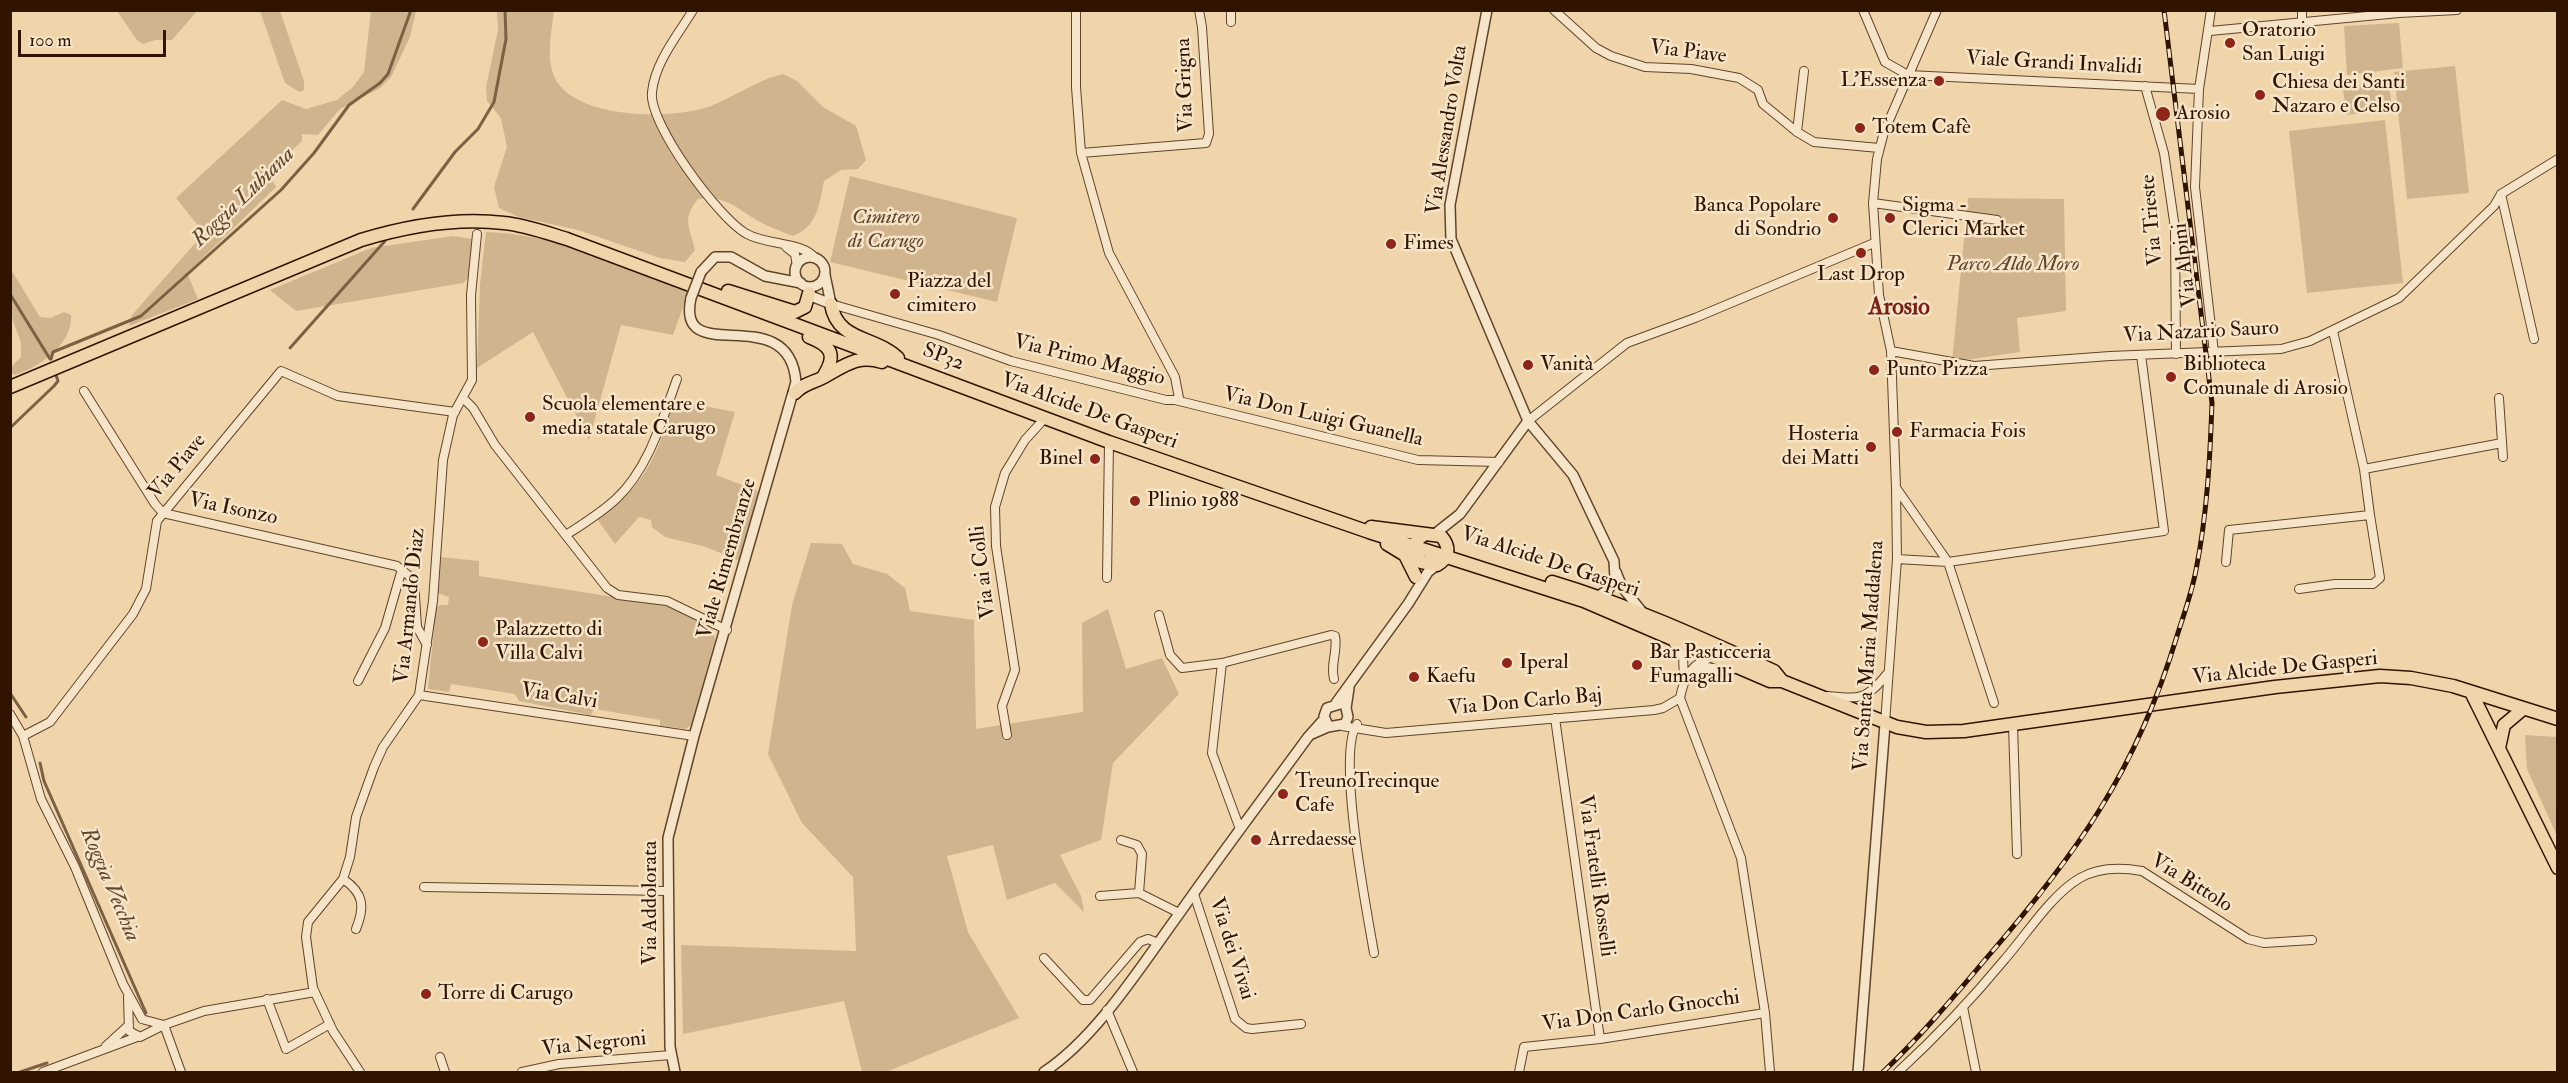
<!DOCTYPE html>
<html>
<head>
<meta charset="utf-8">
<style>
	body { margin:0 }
	#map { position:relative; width:2568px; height:1083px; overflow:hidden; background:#f0d5ab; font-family:"IM FELL Double Pica",serif }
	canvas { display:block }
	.frame { position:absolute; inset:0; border:12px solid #301400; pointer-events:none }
	.scale { position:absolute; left:18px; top:30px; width:148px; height:27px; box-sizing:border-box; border:3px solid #301400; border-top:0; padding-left:8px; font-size:18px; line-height:21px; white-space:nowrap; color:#301400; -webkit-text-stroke:4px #f5e4c8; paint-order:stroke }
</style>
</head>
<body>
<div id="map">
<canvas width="2568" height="1083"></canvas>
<div class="frame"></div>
<div class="scale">100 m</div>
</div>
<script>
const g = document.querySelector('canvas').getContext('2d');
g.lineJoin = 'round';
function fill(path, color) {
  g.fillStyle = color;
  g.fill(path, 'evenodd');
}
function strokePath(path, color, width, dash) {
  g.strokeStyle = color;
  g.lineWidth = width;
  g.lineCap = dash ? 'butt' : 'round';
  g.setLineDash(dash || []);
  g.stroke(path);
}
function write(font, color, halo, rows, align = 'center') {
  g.font = font + ' "IM FELL Double Pica",serif';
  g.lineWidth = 5;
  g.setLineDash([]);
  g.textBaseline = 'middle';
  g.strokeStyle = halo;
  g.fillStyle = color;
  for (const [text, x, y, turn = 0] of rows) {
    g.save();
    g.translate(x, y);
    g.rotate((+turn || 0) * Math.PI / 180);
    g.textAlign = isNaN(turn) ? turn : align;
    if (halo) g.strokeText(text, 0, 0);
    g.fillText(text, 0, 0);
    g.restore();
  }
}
const green = new Path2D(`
	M117,11H197L172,40H155L143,44L137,40Z
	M260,11H280L304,81V90L299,92L285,83Z
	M371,11H416L410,37L391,77L380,88L340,109L318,135L302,134V141L268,173L276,187L187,273L198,299L129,326L132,315L204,233L176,198L282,100L306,109L337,100L353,87L364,72Z
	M497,11H554C552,28 547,52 552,70C564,120 670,120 708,107C735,97 754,81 783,74L797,81L823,107L856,126L866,160L858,169L841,170L824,181C819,205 818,226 793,236C781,231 769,227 758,221C737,208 724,195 698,199C681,220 690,226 695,250L685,262L660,258L578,230L519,217L499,208L494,187L507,147L501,118L487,101L486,87L498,30Z
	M2399,23L2403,68L2347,75L2344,26Z
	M2455,66L2469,193L2407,199L2394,72Z
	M2389,83L2392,110L2346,115L2343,88Z
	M2385,120L2403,283L2307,293L2289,131Z
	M850,176L1017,218L997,302L830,262Z
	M1968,198L2064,199L2066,311L2017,318L2020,352L1952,362Z
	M486,232C558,234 623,266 689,291L673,335L621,325L589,440L533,332L477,368L480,284Z
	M453,236L472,239L469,277L463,283L296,311L270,290L371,248Z
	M10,268L40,317L50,318L64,312L71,315C73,344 40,367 15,375L11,373V367L21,357V343L11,315Z
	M673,400L735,412L716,475L758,491L740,561L706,547L665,537L652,527L651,520L639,517L615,544L597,519C645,485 658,457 673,400Z
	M811,543L842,544L853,564L887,574L905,588L910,611L974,620L976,729L1083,712L1082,623L1108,609L1126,669L1162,658L1179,694L1113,763L1101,840L1060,855L1081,896L1084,912L1055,883L1007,900L993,845L947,856L968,932L1019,1018L886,1072H862L844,1001L683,1034L681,945L856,951L853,877L802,823L768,754L792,605Z
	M440,557L479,561V576L666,605L713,628L715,640L691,725L686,729L660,726V720L594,709L591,715L519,701L515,694L451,684L449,692L428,689L436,608L440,605H448L449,597L438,593L436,589Z
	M2525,735L2557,737V836L2527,769Z`);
const stream = new Path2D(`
	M413,209L455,152L478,129L494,102L506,39L505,10
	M10,294L50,359
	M290,348L385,241
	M51,359L53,352L141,316L281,190L314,153L349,105L380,83L388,74L411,10
	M10,428L54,386L58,381L56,375
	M10,693L26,717
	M40,763L44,781L146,1013
	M20,1072L47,1063`);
const minor = new Path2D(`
	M693,10C678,35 655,62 652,92C648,123 719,219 747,234C766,245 803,242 815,258
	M1554,10L1596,48L1611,56L1645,67L1691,69L1739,78L1758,90L1763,104L1797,132L1814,142L1879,148
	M1863,10L1885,62L1908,75L2199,89
	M2211,10L2199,89L2195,187L2214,353
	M2302,10V24
	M1231,22V10
	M2210,31L2399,13L2457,10
	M2145,86L2164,153L2175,228L2176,354
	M1797,132L1804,71
	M1081,153L1206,143L1209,134L1202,27L1199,10
	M2501,194L2534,339
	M1873,203L1997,220
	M786,247L795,254L797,266
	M831,304L939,335L1011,361L1166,400H1175L1179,398L1175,377L1109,253L1081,153L1076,87V10
	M1891,351L1974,366L2110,356L2281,349L2310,341L2399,298L2494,206L2501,194L2558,159
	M84,391L155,504L163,513L397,566L414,580L417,627L427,645
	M463,398L473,408L495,445L607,588L618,595L667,601L727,630
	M2499,398L2503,457
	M1175,400L1418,460L1499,462
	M1528,421L1627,343L1695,318L1874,243
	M2364,469L2502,443
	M1897,489L1948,562L1994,703
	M566,535C583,524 601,513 616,499C649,468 662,420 677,379
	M1897,559L1948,562L2164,531L2141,355
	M2226,562L2229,530L2370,515L2364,469L2333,331
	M1107,578L1109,442
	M2299,589L2335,584H2373L2380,578L2370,515
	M1159,615L1170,655L1182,668L1222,663
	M1674,644L1683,656L1684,679
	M1714,657C1692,662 1684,677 1680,698L1741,858L1765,1013
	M1690,676L1706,667L1732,670
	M358,681L385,628L402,569
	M419,695L694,736
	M1828,696C1861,699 1866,700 1887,674
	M10,714L23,736L41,799L75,867L123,984L142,1019
	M1555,718L1600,1039
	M1885,723L1897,559L1896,488L1891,351L1879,295L1873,203L1877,159L1884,132L1937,10
	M1357,724C1336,754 1367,912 1374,953
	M2013,725L2017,854
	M1342,726L1386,733L1654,710L1663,708L1680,698
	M1007,735L1002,706L1015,670L996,546L995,507L1005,473L1025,440L1045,418
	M23,736L50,722L133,614L146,589L157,521L281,371L338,396L455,412
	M1240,829L1212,753L1222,663L1331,635L1335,636C1338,652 1330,664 1334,679
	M1121,840L1137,845L1142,854L1139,893
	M343,879C364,893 365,907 356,929
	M424,887L667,891
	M1194,894L1235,1019L1246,1028L1252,1029L1301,1024
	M1100,896L1139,893L1179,913
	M1044,958L1083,1000H1090L1140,942L1148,939L1158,943
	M128,997L129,1031L140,1037L164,1025L204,1011L315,992
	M267,999L286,1049L330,1024
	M1963,1007L1976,1072
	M1107,1010L1133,1072
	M145,1020L164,1025
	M164,1025L181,1072
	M106,1046L129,1025
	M440,1057L445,1072
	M43,1072L137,1037
	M360,1072L333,1031L313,988L306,937L308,922L343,879L350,857L356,817L374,767L383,747L419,695L433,601L443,460L453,415L472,380L471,295L477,234
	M522,1072L559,1064L671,1055
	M1519,1072L1524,1047L1600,1039L1765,1013L1770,1072
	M1898,1072C1936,1037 1972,999 2005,959C2026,935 2052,894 2080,878C2099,867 2120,867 2142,871L2248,939L2264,943L2312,940`);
const tertiary = new Path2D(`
	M1487,10L1450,205L1451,239L1528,421L1573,475L1614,561L1615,579L1608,590L1598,596
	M795 272a15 15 0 1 1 30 0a15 15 0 1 1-30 0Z
	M701,272L715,257H731L765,276L801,283
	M825,275L831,304
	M808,288L811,296L831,304
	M1436,533L1460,514L1528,421
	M1616,572L1622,587L1643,613
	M1336,703L1408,604L1428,572L1437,565
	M1327,723L1324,716L1327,708L1340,704
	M1312,734L1328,727L1345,724L1348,717L1346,708L1349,688
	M675,1072L670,1047L668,838L694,736L796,382C789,297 675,371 691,298
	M1044,1072C1097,1037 1141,966 1179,914C1221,854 1265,796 1308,737L1325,718
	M1858,1072L1885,724`);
const primary = new Path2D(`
	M728,291L795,312L805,307L809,293
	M831,304C837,342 876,336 898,358
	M809,337C832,346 837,355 823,377
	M10,387L361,240C407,226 455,217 504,223C525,225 547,233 567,239L1109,442L1369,532L1584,601L1770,681H1782L1897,727L1926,732L1964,731L2275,687L2380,676L2411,678L2453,686L2558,719
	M795,393C804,383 813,383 824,377C844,366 858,354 882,362
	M1371,527L1441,536C1451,547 1449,558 1437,565L1421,562L1415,553L1417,540L1425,534
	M1387,544L1405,555L1416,577
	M1552,582C1629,605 1701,638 1774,671L1782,681
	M2471,692L2558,868
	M2499,748L2504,725L2523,709`);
const rail = new Path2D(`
	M1883,1072C1919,1038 1952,999 1984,961C2076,855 2136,772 2177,636C2184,614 2192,592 2196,570C2207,515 2210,459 2212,403L2164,10`);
const tertiaryBridge = new Path2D(`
	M691,298L701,272`);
const markers = [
	[2230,43,6,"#8f2418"],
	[1939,81,6,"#8f2418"],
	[2260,95,6,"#8f2418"],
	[2163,114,8,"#8f2418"],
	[1860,128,6,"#8f2418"],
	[1833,218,6,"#8f2418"],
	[1890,218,6,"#8f2418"],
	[1391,244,6,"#8f2418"],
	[1861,253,6,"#8f2418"],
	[895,294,6,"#8f2418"],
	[1528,365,6,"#8f2418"],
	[1874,370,6,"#8f2418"],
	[2171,377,6,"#8f2418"],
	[530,417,6,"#8f2418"],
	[1897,432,6,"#8f2418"],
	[1871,447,6,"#8f2418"],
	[1095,459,6,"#8f2418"],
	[1135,501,6,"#8f2418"],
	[483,642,6,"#8f2418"],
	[1507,663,6,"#8f2418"],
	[1637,665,6,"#8f2418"],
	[1414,677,6,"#8f2418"],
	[1283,794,6,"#8f2418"],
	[1256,840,6,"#8f2418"],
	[426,994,6,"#8f2418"]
];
const poiNames = [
	["Oratorio",2242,31],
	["San Luigi",2242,55],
	["L'Essenza",1927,81,"right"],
	["Chiesa dei Santi",2272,83],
	["Nazaro e Celso",2272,107],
	["Arosio",2176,114],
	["Totem Cafè",1872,128],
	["Banca Popolare",1821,206,"right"],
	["di Sondrio",1821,230,"right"],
	["Sigma -",1902,206],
	["Clerici Market",1902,230],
	["Fimes",1403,244],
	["Last Drop",1861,275,"center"],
	["Piazza del",907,282],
	["cimitero",907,306],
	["Vanità",1540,365],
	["Biblioteca",2183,365],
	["Comunale di Arosio",2183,389],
	["Punto Pizza",1886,370],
	["Scuola elementare e",542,405],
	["media statale Carugo",542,429],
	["Farmacia Fois",1909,432],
	["Hosteria",1859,435,"right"],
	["dei Matti",1859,459,"right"],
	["Binel",1083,459,"right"],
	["Plinio 1988",1147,501],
	["Palazzetto di",495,630],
	["Villa Calvi",495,654],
	["Bar Pasticceria",1649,653],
	["Fumagalli",1649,677],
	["Iperal",1519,663],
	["Kaefu",1426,677],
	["TreunoTrecinque",1295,782],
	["Cafe",1295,806],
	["Arredaesse",1268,840],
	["Torre di Carugo",438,994]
];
const streetNames = [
	["Via Piave",1688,53,7],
	["Viale Grandi Invalidi",2054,64,3],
	["Via Grigna",1186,85,-92],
	["Via Alessandro Volta",1448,130,-81],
	["Via Trieste",2153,220,-95],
	["Via Alpini",2186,265,-97],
	["Via Nazario Sauro",2201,333,-3],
	["SP32",943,358,21],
	["Via Primo Maggio",1089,361,14],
	["Via Alcide De Gasperi",1089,412,20],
	["Via Don Luigi Guanella",1323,418,13],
	["Via Piave",178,467,-50],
	["Via Isonzo",233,510,12],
	["Viale Rimembranze",728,559,-74],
	["Via Alcide De Gasperi",1550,563,18],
	["Via ai Colli",984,572,-97],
	["Via Armando Diaz",411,606,-84],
	["Via Santa Maria Maddalena",1870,656,-86],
	["Via Alcide De Gasperi",2285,669,-6],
	["Via Calvi",559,697,9],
	["Via Don Carlo Baj",1525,703,-5],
	["Via Fratelli Rosselli",1595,876,82],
	["Via Bittolo",2191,884,32],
	["Via Addolorata",651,903,-90],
	["Via dei Vivai",1231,949,72],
	["Via Don Carlo Gnocchi",1641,1012,-8],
	["Via Negroni",594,1045,-6]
];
const parkNames = [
	["Cimitero",886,218],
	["di Carugo",886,242],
	["Parco Aldo Moro",2013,265]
];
const waterNames = [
	["Roggia Lubiana",244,198,-44],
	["Roggia Vecchia",109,885,67]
];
const quarterNames = [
	["Arosio",1899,309]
];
fill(green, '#cfb48e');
strokePath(stream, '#7c6044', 3);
strokePath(minor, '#60442b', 10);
strokePath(tertiary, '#60442b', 12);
strokePath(primary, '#301400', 15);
strokePath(minor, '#f5e4c8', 8);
strokePath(tertiary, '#f5e4c8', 9);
strokePath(primary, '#f0d5ab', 12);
strokePath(rail, '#301400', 5);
strokePath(rail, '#f5e4c8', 3, [9]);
strokePath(tertiaryBridge, '#60442b', 12, []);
strokePath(tertiaryBridge, '#f5e4c8', 9);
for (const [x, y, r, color] of markers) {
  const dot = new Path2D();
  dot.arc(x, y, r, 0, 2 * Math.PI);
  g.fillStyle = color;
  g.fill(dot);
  strokePath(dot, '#f5e4c8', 2);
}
write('21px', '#301400', '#f5e4c8', poiNames, 'left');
write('21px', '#301400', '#f5e4c8', streetNames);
write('italic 21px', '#60442b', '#f5e4c8', parkNames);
write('italic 22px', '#63472d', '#f5e4c8', waterNames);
write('bold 24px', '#7a1f14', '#f5e4c8', quarterNames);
</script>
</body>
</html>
